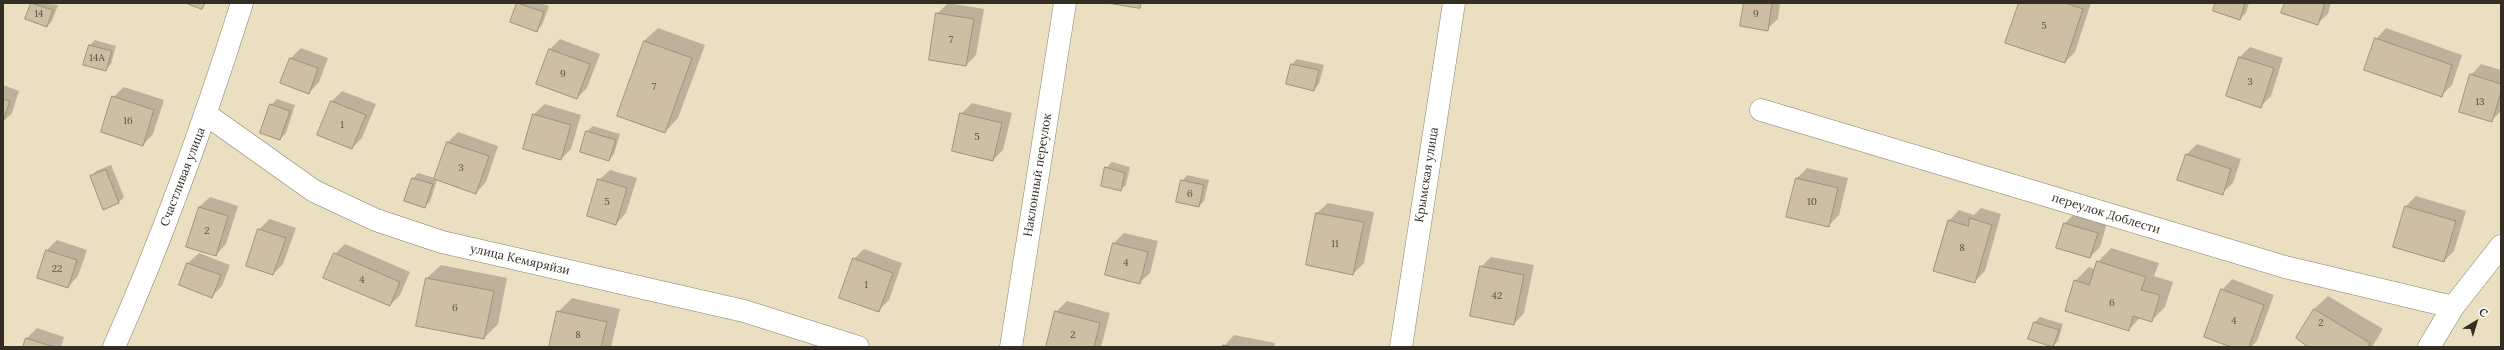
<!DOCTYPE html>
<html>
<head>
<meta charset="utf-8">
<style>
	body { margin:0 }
	#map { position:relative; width:2504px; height:350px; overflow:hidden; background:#ebdfc2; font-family:Lora,serif }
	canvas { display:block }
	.frame { position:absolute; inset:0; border:4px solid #332e23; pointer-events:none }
	.north { position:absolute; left:2456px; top:302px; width:40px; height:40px; -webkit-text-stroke:3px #fff; paint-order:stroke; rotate:38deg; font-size:11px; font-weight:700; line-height:16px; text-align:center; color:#332e23 }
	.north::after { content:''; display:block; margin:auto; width:14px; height:18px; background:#332e23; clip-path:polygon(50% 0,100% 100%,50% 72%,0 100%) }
</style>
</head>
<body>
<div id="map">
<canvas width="2504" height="350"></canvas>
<div class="frame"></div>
<div class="north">С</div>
</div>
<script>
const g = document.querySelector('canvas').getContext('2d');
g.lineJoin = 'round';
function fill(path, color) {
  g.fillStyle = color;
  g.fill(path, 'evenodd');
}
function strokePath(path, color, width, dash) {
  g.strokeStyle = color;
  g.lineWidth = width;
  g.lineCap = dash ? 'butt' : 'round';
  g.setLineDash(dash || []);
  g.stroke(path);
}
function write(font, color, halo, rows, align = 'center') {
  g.font = font + ' Lora,serif';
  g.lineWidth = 4;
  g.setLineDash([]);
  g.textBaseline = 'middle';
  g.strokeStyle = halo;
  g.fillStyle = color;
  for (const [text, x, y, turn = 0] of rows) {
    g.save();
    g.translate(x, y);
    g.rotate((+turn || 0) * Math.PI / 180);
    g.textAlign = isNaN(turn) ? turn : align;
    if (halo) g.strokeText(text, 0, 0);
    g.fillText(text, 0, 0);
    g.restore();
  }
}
const shadow = new Path2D(`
	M32,3L58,5L52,21L47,26L26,18Z
	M518,3H540L549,6L542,25L536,31L511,22Z
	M948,3L984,9L976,55L966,65L937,14Z
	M1745,3H1780L1778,19L1767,29Z
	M2020,3H2091L2075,52L2065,62Z
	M2216,3H2249L2246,13L2240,19Z
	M2286,3H2331L2328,14L2317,24Z
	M658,28L705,45L678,118L665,132L644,41Z
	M2386,28L2462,55L2452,85L2442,95L2376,39Z
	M560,39L600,54L587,88L577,98L537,83L550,49Z
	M95,40L116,46L111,64L105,70L84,64L90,45Z
	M2250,47L2283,58L2271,96L2260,107L2240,57Z
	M301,48L328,58L319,82L309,93L290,59Z
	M1297,59L1324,65L1319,84L1314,90L1288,83L1292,64Z
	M2481,64L2501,70V111L2491,121L2471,75Z
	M3,85L19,91L12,113L3,122Z
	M124,87L164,100L153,134L143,145L113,97Z
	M342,91L376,104L362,138L352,148L318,134L332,101Z
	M277,99L295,105L286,133L280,139L271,105Z
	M972,103L1012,113L1003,150L993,160L961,114Z
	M545,104L581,115L571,149L561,159L524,148L534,114Z
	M593,126L620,134L614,154L609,160L581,151L587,131Z
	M458,132L498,146L486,182L476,193L437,180L430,202L424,207L405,201L413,178L418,173L435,178L447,143Z
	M2197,144L2241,159L2233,183L2222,193L2187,154Z
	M1112,162L1130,167L1126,185L1120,190L1106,168Z
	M111,165L124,197L119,202L104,209L91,177L96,171Z
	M1807,168L1848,178L1839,215L1828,226L1797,178Z
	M610,170L637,178L626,213L616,224L599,180Z
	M1187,175L1209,180L1204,201L1199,206L1182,181Z
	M2416,196L2466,211L2454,251L2444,261L2406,206Z
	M210,197L238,206L226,244L216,255L199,207Z
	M1328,203L1374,212L1364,263L1353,274L1317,213Z
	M1981,208L2001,214L1985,271L1974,282L1949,221L1959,210L1974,215Z
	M2075,213L2107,223L2100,247L2090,257L2065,223Z
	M270,219L296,228L283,264L273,274L247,265L259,229Z
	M1124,233L1158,241L1150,273L1139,283L1114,243Z
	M57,240L87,250L78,276L68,287L47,250Z
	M345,244L410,272L400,295L390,305L335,254Z
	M2111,248L2159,263L2154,276L2173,282L2165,307L2151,321L2141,317L2128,330L2075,281L2089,267L2095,269L2098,262Z
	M864,249L902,263L889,300L878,311L854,259Z
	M199,253L230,265L222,286L212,296L180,285L188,263Z
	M1491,257L1534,265L1524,313L1514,324L1481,267Z
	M441,265L507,278L498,324L484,338L427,278Z
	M2232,279L2274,295L2257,341L2251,347H2233L2222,290Z
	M2328,296L2383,329L2372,347H2309L2297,338L2314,309Z
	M572,298L620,309L611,347H550L558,312Z
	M1067,301L1110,313L1101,347H1047L1056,312Z
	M2040,317L2063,324L2058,341L2053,346L2030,339L2035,322Z
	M37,328L64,337L61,347H24L26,339Z
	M1234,335L1275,343L1274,347H1223Z`);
const building = new Path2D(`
	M31,3L53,10L47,27L25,19Z
	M186,3H205L202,9Z
	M517,3L544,12L537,32L510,22Z
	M1108,3H1141L1140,8Z
	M1744,3H1772L1768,31L1740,26Z
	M2019,3H2065L2083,9L2065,63L2005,43Z
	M2215,3H2245L2240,20L2213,11Z
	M2285,3H2325L2318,25L2281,13Z
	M936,13L974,19L966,66L929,60Z
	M2375,38L2452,65L2442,97L2364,70Z
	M644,41L692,58L665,133L617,116Z
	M89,45L112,51L106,71L83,65Z
	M549,49L590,64L577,99L536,84Z
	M2239,57L2274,68L2261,108L2226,96Z
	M290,58L318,68L309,94L280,83Z
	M1291,64L1319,70L1314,91L1286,84Z
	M2470,74L2501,84V92L2492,122L2459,112Z
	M112,96L154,110L143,146L101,132Z
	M3,99L10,101L3,121Z
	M331,101L366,115L352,149L317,135Z
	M270,104L290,111L280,140L260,133Z
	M960,113L1002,123L993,161L952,151Z
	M533,114L571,125L561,160L523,149Z
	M586,131L616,140L609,161L580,152Z
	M447,142L489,156L476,194L434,179Z
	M2186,154L2231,169L2223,195L2177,180Z
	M1105,167L1125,173L1121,191L1101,186Z
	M106,170L119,203L103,210L90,176Z
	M412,178L433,184L425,208L404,201Z
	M1796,178L1838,188L1829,227L1786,217Z
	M598,179L627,188L616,225L587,216Z
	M1181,180L1204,185L1199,207L1176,202Z
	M2405,206L2456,221L2444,262L2393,247Z
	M199,207L228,216L216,256L186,247Z
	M1316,213L1364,222L1353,275L1306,265Z
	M1970,218L1992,225L1975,283L1933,271L1948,220L1968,226Z
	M2064,223L2098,233L2090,258L2056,248Z
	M258,229L286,238L273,275L246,266Z
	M1113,243L1148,252L1140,284L1105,275Z
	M46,250L77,260L68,288L37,278Z
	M334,253L400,282L390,306L323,278Z
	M853,258L893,273L879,312L839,298Z
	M2097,261L2146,277L2141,290L2160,295L2152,322L2133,316L2129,331L2065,311L2074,280L2089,285Z
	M187,263L221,275L212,298L179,285Z
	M1480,266L1524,275L1514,325L1470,316Z
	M426,278L494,291L484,339L416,326Z
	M2221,289L2264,305L2249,347H2231L2204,337Z
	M2314,309L2370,343L2368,347H2308L2296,338Z
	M557,311L607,322L601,347H549Z
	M1055,311L1100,323L1094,347H1046Z
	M2034,322L2059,330L2053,347L2028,339Z
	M26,338L54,347H23Z
	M1223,345L1234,347H1222Z`);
const street = new Path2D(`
	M1761,110L2285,267L2453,307
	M207,115L314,191L376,220L442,242L744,311L858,347
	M114,347C164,235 205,120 242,3
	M1011,347L1065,3
	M1401,347L1454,3
	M2429,347L2453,307L2501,246`);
const numberNames = [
	["14",39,14],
	["9",1756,14],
	["5",2044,26],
	["7",951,40],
	["14А",97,58],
	["9",563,74],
	["3",2250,82],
	["7",654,87],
	["13",2480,102],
	["16",128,121],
	["1",342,125],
	["5",977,137],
	["3",461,168],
	["6",1190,194],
	["5",607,202],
	["10",1812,202],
	["2",207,231],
	["11",1335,244],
	["8",1962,248],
	["4",1126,263],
	["22",57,269],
	["4",362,280],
	["1",866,285],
	["42",1497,296],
	["6",2112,303],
	["6",455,308],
	["4",2234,321],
	["2",2321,323],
	["8",578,335],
	["2",1073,335]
];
const streetNames = [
	["Наклонный переулок",1038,175,-81],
	["Крымская улица",1427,175,-81],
	["Счастливая улица",183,177,-69],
	["переулок Доблести",2106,214,17],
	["улица Кемяряйзи",520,260,13]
];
fill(shadow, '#0003');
fill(building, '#ccbfa4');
strokePath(building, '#9d9177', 1);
strokePath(street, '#8b7f65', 23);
strokePath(street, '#fff', 22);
write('10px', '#595243', null, numberNames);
write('12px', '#332e23', '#fff', streetNames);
</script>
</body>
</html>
